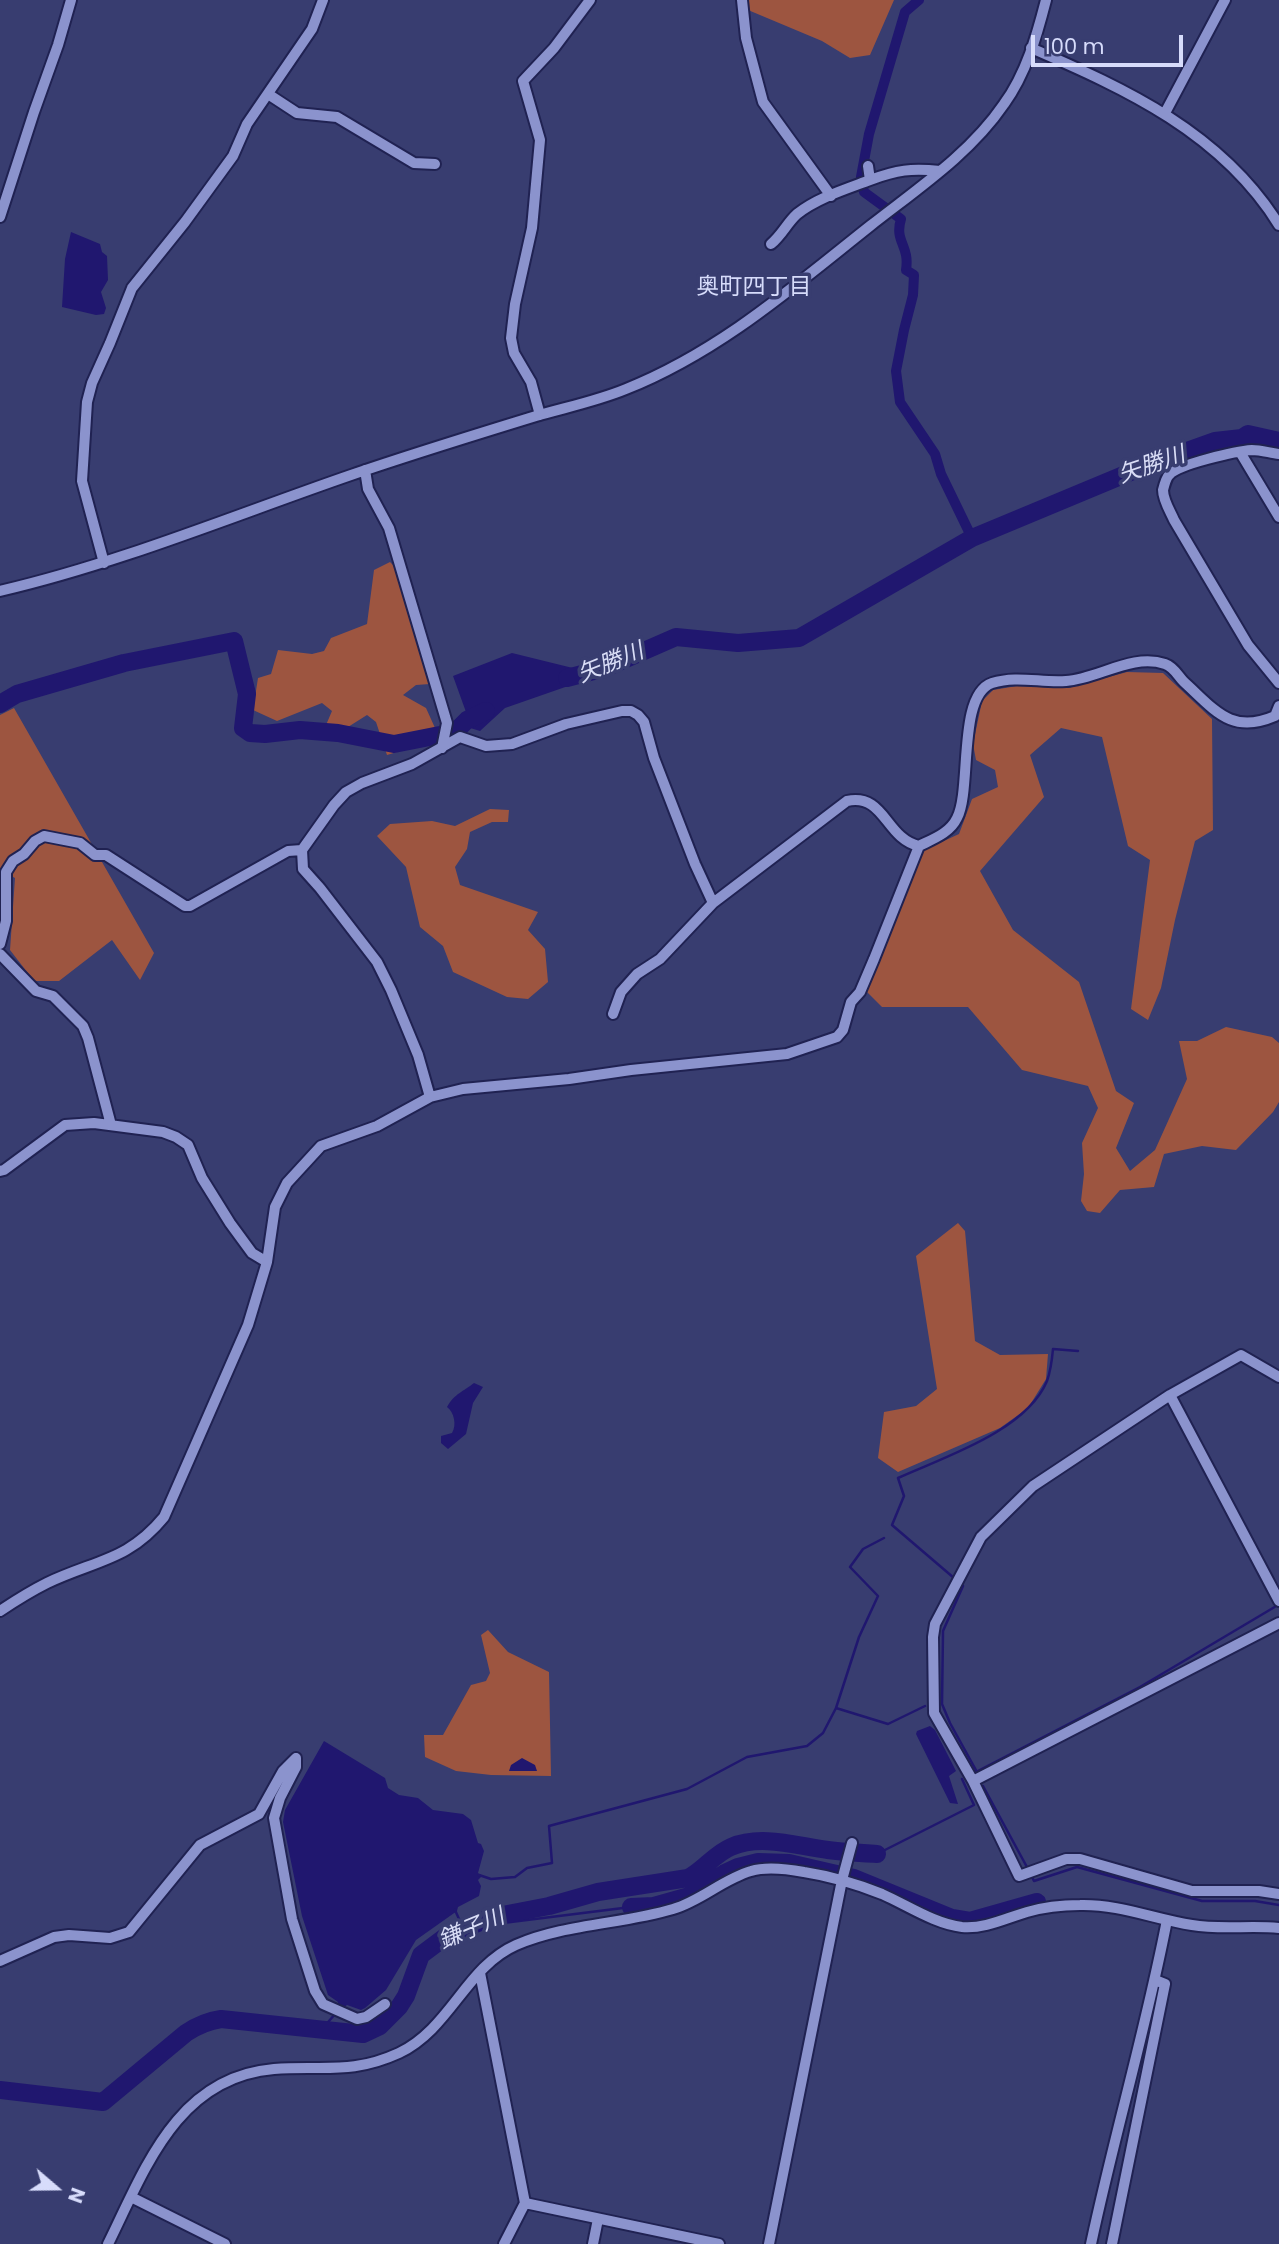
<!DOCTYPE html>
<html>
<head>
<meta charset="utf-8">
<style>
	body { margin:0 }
	#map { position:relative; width:1279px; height:2244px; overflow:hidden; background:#383d70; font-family:Poppins,sans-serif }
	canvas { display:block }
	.north { position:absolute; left:21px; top:2153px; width:70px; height:70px; -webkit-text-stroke:5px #383d70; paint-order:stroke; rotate:110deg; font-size:19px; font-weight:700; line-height:28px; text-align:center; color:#d7dcfb }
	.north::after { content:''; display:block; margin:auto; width:24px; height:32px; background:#d7dcfb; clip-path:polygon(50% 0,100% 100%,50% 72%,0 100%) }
	.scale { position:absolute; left:1031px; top:35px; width:152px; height:32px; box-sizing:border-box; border:4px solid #d7dcfb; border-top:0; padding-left:9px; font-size:21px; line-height:24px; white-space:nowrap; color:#d7dcfb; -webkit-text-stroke:5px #383d70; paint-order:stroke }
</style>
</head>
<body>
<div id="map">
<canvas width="1279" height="2244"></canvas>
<div class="north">N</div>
<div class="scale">100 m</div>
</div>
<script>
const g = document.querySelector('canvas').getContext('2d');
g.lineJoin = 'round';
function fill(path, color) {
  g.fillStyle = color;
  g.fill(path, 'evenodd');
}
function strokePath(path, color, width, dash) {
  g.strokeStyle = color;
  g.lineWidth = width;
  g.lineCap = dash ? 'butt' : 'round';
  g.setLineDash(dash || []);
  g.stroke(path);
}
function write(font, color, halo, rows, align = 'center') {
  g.font = font + ' Poppins,"Noto Sans JP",sans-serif';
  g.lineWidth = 7;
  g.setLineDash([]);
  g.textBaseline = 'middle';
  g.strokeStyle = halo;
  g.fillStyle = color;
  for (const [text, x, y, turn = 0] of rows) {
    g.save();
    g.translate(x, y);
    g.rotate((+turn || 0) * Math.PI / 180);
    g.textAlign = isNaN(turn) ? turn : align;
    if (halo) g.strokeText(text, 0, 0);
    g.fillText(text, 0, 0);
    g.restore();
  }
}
const green = new Path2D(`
	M746,0H894L870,55L850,58L822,41L748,10Z
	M390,562L395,567L430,684L416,685L403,695L426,708L440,739L387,755L376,722L367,715L348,727L326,725L332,711L322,703L277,721L253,710L258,678L271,674L278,650L312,654L324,651L331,638L367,624L374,570Z
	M1127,672L1163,673L1212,719L1213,830L1195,841L1175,920L1161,988L1148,1020L1131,1009L1150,860L1128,846L1102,737L1061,728L1030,755L1044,797L980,871L1013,930L1079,982L1116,1091L1134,1103L1116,1148L1130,1171L1155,1150L1187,1079L1179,1041H1197L1226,1027L1272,1037L1279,1043V1102L1273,1112L1236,1150L1202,1146L1164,1154L1154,1187L1120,1190L1100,1213L1087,1211L1081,1201L1084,1174L1082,1143L1098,1108L1088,1086L1022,1070L968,1007H882L865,990L922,851L959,834L972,799L998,787L995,770L976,760L973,744L982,701L993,690L1017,686L1068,688Z
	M14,708L154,953L140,980L112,940L59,981H34L10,950L15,878L0,870V715Z
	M490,809L509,810L508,822H492L470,832L467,849L455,867L460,885L538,912L528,930L545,949L548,982L528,999L507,997L453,972L443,946L420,927L406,867L377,836L390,824L432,821L455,826Z
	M958,1223L965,1231L975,1341L1000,1355L1048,1354L1046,1379L1028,1408L1000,1428L898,1472L878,1458L884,1412L916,1406L937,1389L916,1256Z
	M488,1630L508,1652L549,1672L551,1776L491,1775L456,1771L425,1757L424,1735H443L471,1685L486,1681L490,1673L481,1635Z`);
const water = new Path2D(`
	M71,232L100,244L102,252L107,256L108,280L101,292L106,308L104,314L96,315L62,307L65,259Z
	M512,653L589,672L594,677L505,708L480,731L467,727L466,712L453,676Z
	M474,1383L483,1387L473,1403L466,1434L448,1449L441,1443V1436L452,1433C457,1425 454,1412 447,1407C455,1393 463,1392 474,1383Z
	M930,1726L935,1730L956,1771L949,1776L958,1804L950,1803L916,1734L917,1731Z
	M324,1741L385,1778L388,1788L399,1795L418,1798L433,1810L463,1814L471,1820L478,1843L481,1844L484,1851L478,1873L482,1876L478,1880L481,1886L479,1896L458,1907L457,1911L416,1940L386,1990L365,2008L361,2010L347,2005L342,2009L338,2007V2002L328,1995L302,1916L283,1822L285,1810Z
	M522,1758L535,1765L537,1771H509L511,1765Z`);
const stream = new Path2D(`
	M954,1578L892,1525L904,1496L898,1478C944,1457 1026,1431 1047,1381C1051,1370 1052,1360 1053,1349L1078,1351
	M959,1583L963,1586L943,1631L942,1704L950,1723L977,1772
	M836,1708L859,1637L878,1596L850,1567L863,1549L884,1538
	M972,1774L1140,1687L1278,1605
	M983,1786L1028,1869
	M877,1854L974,1805L962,1779
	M479,1875L491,1879L515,1877L527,1868L552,1863L549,1826L687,1789L747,1757L807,1746L823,1733L836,1708L888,1724L925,1706
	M1031,1875L1034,1881L1077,1867L1202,1901H1255L1279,1905
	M455,1910L463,1928L631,1907
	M322,2029L336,2013`);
const canal = new Path2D(`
	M919,0L905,12L869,134L861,177L864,192L901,219C894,242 910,245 906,270L914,275L913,295L904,330L896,371L900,402L935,454L941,474L972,538`);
const river = new Path2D(`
	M567,678L605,668L676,637L738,643L799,638L972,538L1145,466L1215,441L1242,438L1248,434L1279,441
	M0,704L17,694L124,663L234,641L247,694L243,728L250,733L265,734L300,730L338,733L394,744L455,732L467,720L486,711
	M631,1907L654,1906L693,1895L725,1873L738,1867L758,1862L789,1863L854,1878L952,1918L970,1921L1037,1902
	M0,2090L103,2102L186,2033C198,2025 207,2021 221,2019L363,2034L380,2026L399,2007L406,1996L421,1955L445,1937L492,1917L549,1906L598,1892L688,1878C704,1870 714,1854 731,1847C761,1834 797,1846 828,1850C844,1852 861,1853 877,1854`);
const minor = new Path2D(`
	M742,0L746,38L763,102L831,196
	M1031,48C1126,89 1222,133 1279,225
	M268,94L297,113L337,117L414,163L435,164
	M1165,113L1225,0
	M868,166L870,180C897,170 911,168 940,171
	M0,217L34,112L58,45L71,0
	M771,244C782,235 787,223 797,214C817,198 846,189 870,180
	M540,415L531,382L514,353L511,338L515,304L532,228L540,140L523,81L554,48L590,0
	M1240,452L1279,517
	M1279,454C1270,453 1261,450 1252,450C1237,451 1178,464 1169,475C1167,477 1164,486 1163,490C1163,500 1170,511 1174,520L1248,645L1279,683
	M365,470L368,489L389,528L447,723L442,748
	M104,563L82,481L87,402L92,383L110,343L132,288L185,222L233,156L247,124L312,29L323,0
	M0,591C120,563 235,515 351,475C412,454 474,435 536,416C567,407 597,401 626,389C719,352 793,287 870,226C917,189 970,154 1004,104C1026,74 1037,35 1046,0
	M0,944L6,921V872L13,861L24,854L35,841L44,836L80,843L95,855H106L185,906H190L288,851L302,850
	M0,954L36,991L53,996L83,1026L88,1038L111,1125
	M613,1014L621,992L637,974L660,959L713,903L847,801C885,793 885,838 919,846
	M430,1097L418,1055L391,990L377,962L320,888L303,869L302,850L334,805L346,792L362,783L412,764L460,737L486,746L512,744L566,724L622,711H631L638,715L644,722L654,758L695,864L713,903
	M0,1171L4,1170L65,1125L94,1123L163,1132L176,1137L188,1145L202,1178L230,1223L252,1253L267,1262
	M1279,1377L1241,1355L1170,1395L1033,1486L981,1537L935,1624L933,1637L934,1713L973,1781L1019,1876L1066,1859H1080L1192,1891H1259L1279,1894
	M1170,1395L1279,1601
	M0,1611C15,1601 31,1591 47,1583C95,1560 128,1561 164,1517L248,1325L267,1262L275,1207L287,1183L321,1146L377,1126L430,1097L463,1089L569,1079L631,1070L787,1054L837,1037L843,1030L851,1002L860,992L874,959L919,846C933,839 950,833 957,818C972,790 957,695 992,683C1017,675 1041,683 1066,681C1098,679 1132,653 1165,664C1174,667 1178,676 1184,682C1215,710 1231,735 1275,716L1279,706
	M296,1758V1767L280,1798L274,1818L292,1919L315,1991L323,2004L357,2019L366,2017L385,2004
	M973,1781L1279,1623
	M0,1961L54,1937L69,1935L110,1938L129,1932L200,1845L259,1814L283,1771L296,1758
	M480,1973L525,2203L504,2244
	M131,2197L225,2244
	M525,2203L719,2244
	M108,2244C145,2169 177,2077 274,2069C323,2065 351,2075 399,2053C450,2029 466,1967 516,1945C564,1924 623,1924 673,1909C701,1901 723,1879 751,1871C767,1866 788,1869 804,1872C830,1876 857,1884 882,1894C907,1905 935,1924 962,1927C985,1929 1006,1918 1027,1912C1044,1907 1062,1905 1080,1905C1119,1904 1154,1919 1192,1925C1221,1930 1250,1925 1279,1928
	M593,2244L598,2219
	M769,2244L842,1880L852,1843
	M1091,2244C1114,2136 1146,2029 1167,1920
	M1112,2244L1165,1984L1155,1980`);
const neighbourhoodNames = [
	["奥町四丁目",754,288]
];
const waterNames = [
	["矢勝川",1152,466,-19],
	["矢勝川",611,664,-22],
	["鎌子川",472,1930,-23]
];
fill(green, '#9d5540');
fill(water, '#20176f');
strokePath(stream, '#20176f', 2.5);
strokePath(canal, '#20176f', 10);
strokePath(river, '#20176f', 18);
strokePath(minor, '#202252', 14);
strokePath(minor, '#8b93cd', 10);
write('23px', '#d7dcfb', '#383d70', neighbourhoodNames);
write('italic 23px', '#d9ddf6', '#383d70', waterNames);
</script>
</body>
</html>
